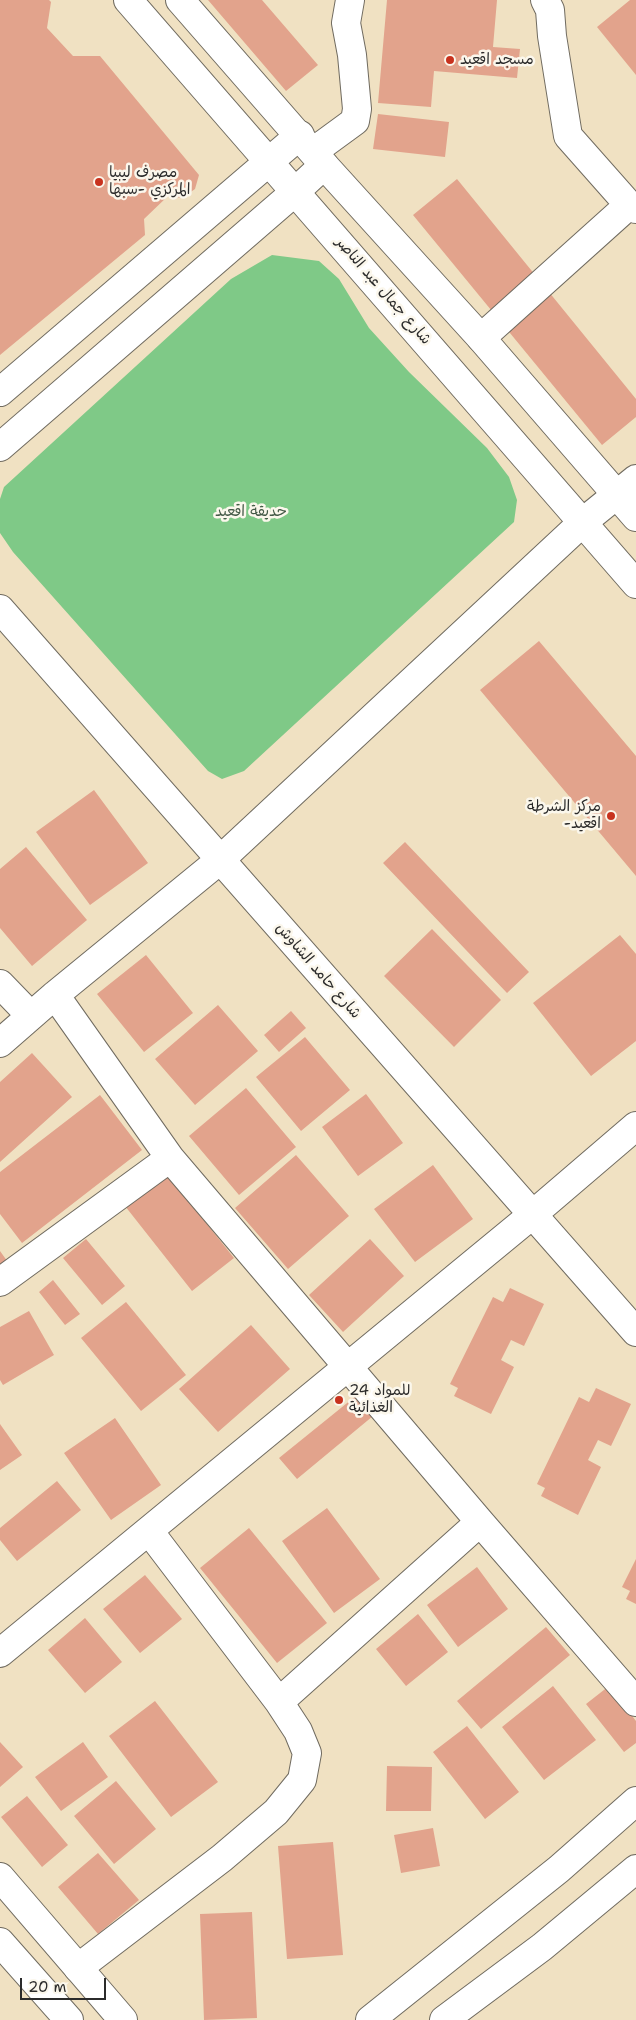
<!DOCTYPE html>
<html>
<head>
<meta charset="utf-8">
<style>
	body { margin:0 }
	#map { position:relative; width:636px; height:2020px; overflow:hidden; background:#f0e1c2; font-family:"Shantell Sans",sans-serif }
	canvas { display:block }
	.scale { position:absolute; left:20px; top:1978px; width:86px; height:22px; box-sizing:border-box; border:2px solid #2b2b2b; border-top:0; padding-left:6px; font-size:15px; line-height:18px; white-space:nowrap; color:#2b2b2b; -webkit-text-stroke:4px #fbf7ec; paint-order:stroke }
</style>
</head>
<body>
<div id="map">
<canvas width="636" height="2020"></canvas>
<div class="scale">20 m</div>
</div>
<script>
const g = document.querySelector('canvas').getContext('2d');
g.lineJoin = 'round';
function fill(path, color) {
  g.fillStyle = color;
  g.fill(path, 'evenodd');
}
function strokePath(path, color, width, dash) {
  g.strokeStyle = color;
  g.lineWidth = width;
  g.lineCap = dash ? 'butt' : 'round';
  g.setLineDash(dash || []);
  g.stroke(path);
}
function write(font, color, halo, rows, align = 'center') {
  g.font = font + ' "Shantell Sans","Playpen Sans Arabic",sans-serif';
  g.lineWidth = 5;
  g.setLineDash([]);
  g.textBaseline = 'middle';
  g.strokeStyle = halo;
  g.fillStyle = color;
  for (const [text, x, y, turn = 0] of rows) {
    g.save();
    g.translate(x, y);
    g.rotate((+turn || 0) * Math.PI / 180);
    g.textAlign = isNaN(turn) ? turn : align;
    if (halo) g.strokeText(text, 0, 0);
    g.fillText(text, 0, 0);
    g.restore();
  }
}
const green = new Path2D(`
	M272,255L319,261L339,279L369,328L409,372L487,448L509,477L517,500L514,522L244,771L222,779L208,771L13,552L0,533V499L4,487L231,279Z`);
const building = new Path2D(`
	M0,0H49L51,2L47,28L73,56H100L199,175L195,189L182,198L168,196L144,219L145,235L0,355Z
	M208,0H262L318,65L286,91Z
	M387,0H497L493,47L520,49L517,78L434,71L431,107L378,103Z
	M630,0H636V75L597,27Z
	M378,114L449,122L445,157L373,149Z
	M457,179L636,399V417L602,445L413,215Z
	M539,641L636,756V876L480,690Z
	M94,790L148,863L90,905L36,832Z
	M405,842L529,972L507,993L383,863Z
	M26,847L87,920L32,966L0,928V869Z
	M432,929L501,1000L454,1047L384,976Z
	M620,935L636,954V1041L591,1076L533,1003Z
	M146,955L193,1013L144,1052L97,994Z
	M218,1005L258,1051L195,1105L155,1059Z
	M291,1011L306,1028L279,1052L264,1035Z
	M305,1037L350,1090L301,1131L256,1077Z
	M32,1053L72,1097L0,1162V1082Z
	M246,1088L296,1147L239,1195L189,1136Z
	M366,1094L403,1143L358,1176L322,1127Z
	M100,1095L142,1150L22,1243L0,1214V1172Z
	M296,1155L349,1216L288,1269L235,1208Z
	M433,1165L473,1219L415,1262L374,1209Z
	M167,1174L234,1258L192,1291L125,1206Z
	M86,1239L125,1286L102,1305L63,1258Z
	M370,1239L404,1276L343,1332L309,1295Z
	M0,1251L10,1265L0,1272Z
	M53,1280L80,1314L65,1325L39,1292Z
	M510,1288L544,1304L524,1346L511,1340L501,1360L514,1367L491,1414L454,1396L458,1388L450,1384L493,1297L503,1302Z
	M126,1302L186,1375L141,1411L81,1338Z
	M29,1311L54,1355L3,1385L0,1380V1327Z
	M251,1325L290,1369L218,1432L179,1389Z
	M596,1388L631,1404L611,1446L598,1440L588,1460L601,1467L578,1515L541,1496L545,1488L537,1484L579,1397L589,1402Z
	M357,1395L373,1416L297,1479L279,1458Z
	M115,1418L161,1485L111,1520L64,1453Z
	M0,1424L22,1455L0,1470Z
	M57,1481L81,1510L17,1561L0,1540V1528Z
	M327,1508L380,1579L334,1613L282,1541Z
	M249,1528L327,1623L277,1663L200,1568Z
	M636,1559V1604L626,1599L630,1591L622,1587Z
	M477,1567L508,1609L458,1647L427,1605Z
	M145,1575L182,1619L140,1653L103,1609Z
	M418,1614L448,1652L406,1686L376,1649Z
	M85,1618L122,1662L85,1693L48,1650Z
	M546,1627L570,1655L481,1729L457,1701Z
	M553,1686L596,1740L544,1780L502,1727Z
	M609,1686L636,1721V1743L624,1752L586,1704Z
	M155,1701L218,1782L171,1817L109,1736Z
	M467,1726L519,1792L485,1819L433,1752Z
	M0,1742L23,1767L0,1787Z
	M83,1742L108,1777L61,1811L35,1777Z
	M387,1766L432,1767L431,1811H386Z
	M116,1781L156,1829L114,1864L74,1816Z
	M27,1796L68,1845L42,1867L1,1817Z
	M433,1828L440,1866L401,1873L394,1835Z
	M333,1842L343,1955L287,1959L278,1846Z
	M98,1853L139,1900L98,1934L58,1887Z
	M252,1912L257,2018L204,2020L200,1914Z`);
const minor = new Path2D(`
	M545,0L550,10L552,36L568,136L629,205L636,209
	M314,151L355,121L357,109L352,55L346,23L350,0
	M481,338L629,205
	M0,392L300,135
	M0,447L296,191L324,165
	M0,609L636,1332
	M0,984L31,1016
	M55,995L170,1158L480,1522L636,1702
	M0,1043L55,995L220,860L583,522L636,479
	M0,1282L170,1158
	M0,1653L532,1215L636,1126
	M279,1702L480,1522
	M78,1968L222,1858L276,1812L302,1780L307,1753L298,1731L279,1702L149,1531
	M370,2020L559,1869L636,1801
	M444,2020L542,1947L636,1869`);
const major = new Path2D(`
	M128,0L636,584
	M180,0L324,165L481,338L636,517
	M0,1877L123,2020
	M0,1942L69,2020`);
const markers = [
	[450,60,5,"#c8321e"],
	[99,182,5,"#c8321e"],
	[611,816,5,"#c8321e"],
	[339,1400,5,"#c8321e"]
];
const poiNames = [
	["مسجد اقعيد",460,60],
	["مصرف ليبيا",109,173],
	["المركزي -سبها",109,190],
	["مركز الشرطة",601,807,"right"],
	["-اقعيد",601,824,"right"],
	["24 للمواد",349,1391],
	["الغذائية",349,1408]
];
const streetNames = [
	["شارع جمال عبد الناصر",383,291,49],
	["شارع حامد الشاوش",318,971,49]
];
const parkNames = [
	["حديقة اقعيد",251,512]
];
fill(green, '#7fc987');
fill(building, '#e2a38c');
strokePath(minor, '#706b60', 30);
strokePath(major, '#706b60', 30);
strokePath(minor, '#fff', 28);
strokePath(major, '#fff', 28);
for (const [x, y, r, color] of markers) {
  const dot = new Path2D();
  dot.arc(x, y, r, 0, 2 * Math.PI);
  g.fillStyle = color;
  g.fill(dot);
  strokePath(dot, '#fbf7ec', 2);
}
write('15px', '#2b2b2b', '#fbf7ec', poiNames, 'left');
write('15px', '#2b2b2b', '#fbf7ec', streetNames);
write('15px', '#445a47', '#fbf7ec', parkNames);
</script>
</body>
</html>
